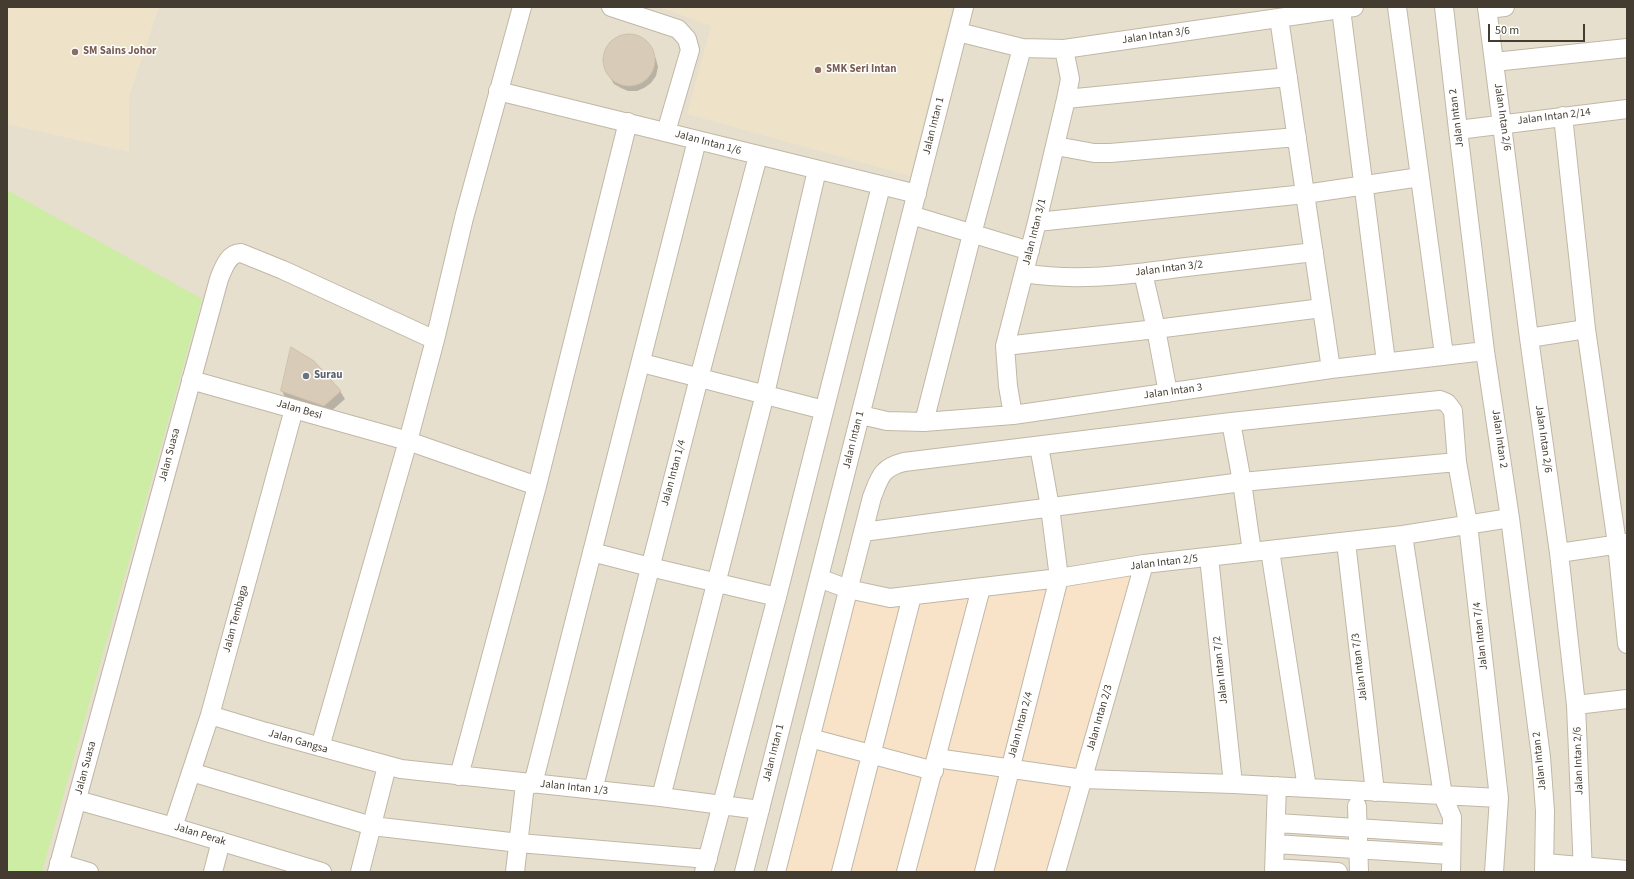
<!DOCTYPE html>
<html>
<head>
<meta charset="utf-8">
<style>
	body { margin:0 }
	#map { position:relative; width:1634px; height:879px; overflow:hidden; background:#f3ede1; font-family:"Source Sans 3",sans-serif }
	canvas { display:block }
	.frame { position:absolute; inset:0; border:8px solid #443c31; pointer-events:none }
	.scale { position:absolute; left:1488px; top:24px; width:97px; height:18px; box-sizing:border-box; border:2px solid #443c31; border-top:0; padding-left:5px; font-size:12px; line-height:14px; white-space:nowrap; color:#443c31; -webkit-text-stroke:3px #fff; paint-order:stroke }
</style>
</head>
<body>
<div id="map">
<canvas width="1634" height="879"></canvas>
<div class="frame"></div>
<div class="scale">50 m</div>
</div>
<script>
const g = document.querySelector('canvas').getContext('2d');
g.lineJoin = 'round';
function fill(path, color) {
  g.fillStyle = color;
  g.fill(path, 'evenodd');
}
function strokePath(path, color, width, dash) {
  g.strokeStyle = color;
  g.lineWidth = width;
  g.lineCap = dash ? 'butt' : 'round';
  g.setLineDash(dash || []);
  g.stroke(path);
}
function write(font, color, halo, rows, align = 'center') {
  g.font = font + ' "Source Sans 3",sans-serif';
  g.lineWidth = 3;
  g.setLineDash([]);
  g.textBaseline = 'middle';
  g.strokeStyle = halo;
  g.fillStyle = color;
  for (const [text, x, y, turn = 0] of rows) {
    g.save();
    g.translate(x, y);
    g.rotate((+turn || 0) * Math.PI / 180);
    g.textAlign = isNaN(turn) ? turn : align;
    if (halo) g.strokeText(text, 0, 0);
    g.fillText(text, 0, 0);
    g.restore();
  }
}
const residential = new Path2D(`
	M7,7H1627V872H7Z`);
const commercial = new Path2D(`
	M1150,558L1061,872H770L845,582L890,593Z`);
const education = new Path2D(`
	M7,7H159L129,97V152L7,124Z
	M659,7H952L910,176L687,114L711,26Z`);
const green = new Path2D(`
	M7,190L202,299L42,872H7Z`);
const shadow = new Path2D(`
	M626,34L635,35L643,39L649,45L656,59L658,67L656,76L651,83L644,88L637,91H628L621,88L614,84L606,71L604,63V55L606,48L611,41L618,37Z
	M282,391H340L345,399L329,413L286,399Z`);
const building = new Path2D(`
	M603 60a26 26 0 1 1 52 0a26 26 0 1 1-52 0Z
	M291,347L314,361L341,391L324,406L281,391Z`);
const minor = new Path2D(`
	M611,7L678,29L687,39L690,50L666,132
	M1397,7L1444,355
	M1444,7L1458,130L1485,351L1510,518L1541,757L1545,811L1544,872
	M1487,7L1529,338L1559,553L1576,705L1583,872
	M1341,9L1386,362
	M1487,9L1505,7
	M1279,18L1331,369
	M958,32L1022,48L1064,49L1354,7
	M1494,62L1627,48
	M498,91L917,194
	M1066,99L1288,77
	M1563,116L1586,329L1617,544L1627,644
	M1458,130L1627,109
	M1056,146L1094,153H1110L1297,137
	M911,215L1030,251
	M1037,222L1305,194L1420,177
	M1024,273C1075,282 1127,275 1178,268C1223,263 1268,257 1314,252
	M1143,273L1156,329L1168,393
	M1529,338L1586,329
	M1005,346L1156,329L1322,308
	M642,363L824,410
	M191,380L408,441L537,486
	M861,415L887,421L924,422L1013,415L1331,369L1485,351
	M1013,415L1008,386L1005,346L1037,222L1066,99L1070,79L1064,49
	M924,422L972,234L1022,48
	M1231,422L1242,482L1252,552
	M863,532L1242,482L1457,462
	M1403,535L1443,796L1452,817L1451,872
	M1346,542L1375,792
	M1270,550L1307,788
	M592,552L650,567L777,597
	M1559,553L1627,543
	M1209,557L1233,784
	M819,578L848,589L890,598L1059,578L1144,564L1403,535L1510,518
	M1576,705L1627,699
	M210,715L266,732L401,769L661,797L760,810
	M810,738L934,771
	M320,747L408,441L435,340L464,218L522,7
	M936,758L1083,779L1233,784L1499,798
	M191,772L372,826L519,843L708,859
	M459,776L537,486L628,122
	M533,784C587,569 644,355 697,140
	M593,790L699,378L758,156
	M661,797L765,394L817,170
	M77,800L173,827L322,872
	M1357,806L1359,872
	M1277,823L1451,834
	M173,827L210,715L294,409
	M1275,844L1450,855
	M59,863L89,872
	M1545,863L1627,870
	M1274,868L1338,872
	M57,872L219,279C223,269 228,253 241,253L283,270L435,340
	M213,872L221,841
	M360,872L387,766
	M515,872L525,784
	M704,872L777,597L881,186
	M744,872L964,7
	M776,872L872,497C880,477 881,468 904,462L1231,422L1440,400L1447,403L1453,411L1457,462L1468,524L1499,798L1494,872
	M841,872L912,596
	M906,872L981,588
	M984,872L1059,578L1050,507L1039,446
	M1056,872L1144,564
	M1274,872L1277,786`);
const markers = [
	[75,52,4,"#8d6e63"],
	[818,70,4,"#8d6e63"],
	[306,376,4,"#6b7280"]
];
const streetNames = [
	["Jalan Intan 3/6",1156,36,-8],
	["Jalan Intan 2/6",1502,117,82],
	["Jalan Intan 2/14",1554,117,-7],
	["Jalan Intan 2",1457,118,-97],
	["Jalan Intan 1",934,126,-76],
	["Jalan Intan 1/6",708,143,15],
	["Jalan Intan 3/1",1035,232,-76],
	["Jalan Intan 3/2",1169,269,-7],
	["Jalan Intan 3",1173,392,-8],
	["Jalan Besi",299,410,16],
	["Jalan Intan 2",1499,439,82],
	["Jalan Intan 2/6",1543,439,82],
	["Jalan Intan 1",854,440,-76],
	["Jalan Suasa",170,455,-75],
	["Jalan Intan 1/4",674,473,-75],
	["Jalan Intan 2/5",1164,563,-7],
	["Jalan Tembaga",236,619,-75],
	["Jalan Intan 7/4",1481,636,-96],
	["Jalan Intan 7/3",1360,667,-97],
	["Jalan Intan 7/2",1221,670,-96],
	["Jalan Intan 2/3",1100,718,-74],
	["Jalan Intan 2/4",1021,725,-75],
	["Jalan Gangsa",298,742,16],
	["Jalan Intan 1",774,753,-76],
	["Jalan Intan 2",1540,761,-96],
	["Jalan Intan 2/6",1579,761,-92],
	["Jalan Suasa",86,768,-75],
	["Jalan Intan 1/3",574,788,6],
	["Jalan Perak",200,835,17]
];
const educationNames = [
	["SM Sains Johor",83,52],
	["SMK Seri Intan",826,70]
];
const worshipNames = [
	["Surau",314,376]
];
fill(residential, '#e7dfce');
fill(commercial, '#f8e3c8');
fill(education, '#eee2c9');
fill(green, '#cdeca4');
fill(shadow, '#0003');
fill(building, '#d8cbb8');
strokePath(building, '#d1c0a8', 1);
strokePath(minor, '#c1b7a6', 20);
strokePath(minor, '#fff', 18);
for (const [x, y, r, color] of markers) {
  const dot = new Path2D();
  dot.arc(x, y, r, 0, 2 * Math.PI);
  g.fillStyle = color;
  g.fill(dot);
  strokePath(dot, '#fff', 1.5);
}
write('11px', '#443c31', '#fff', streetNames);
write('bold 11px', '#785e54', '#fff', educationNames, 'left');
write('bold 11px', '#5b616d', '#fff', worshipNames, 'left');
</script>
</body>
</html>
